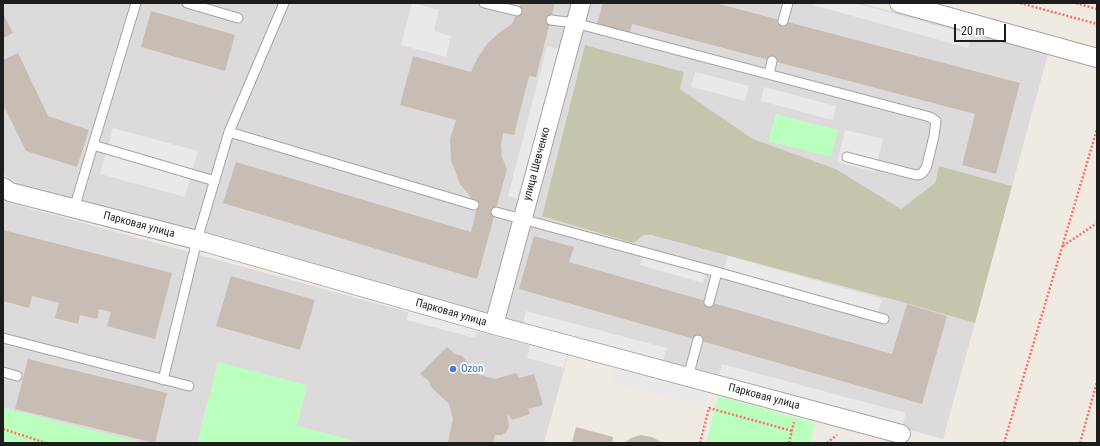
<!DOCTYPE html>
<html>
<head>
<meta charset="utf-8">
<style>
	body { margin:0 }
	#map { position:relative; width:1100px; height:446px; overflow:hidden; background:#f0ebe2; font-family:"Roboto Condensed",sans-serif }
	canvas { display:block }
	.frame { position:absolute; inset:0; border:4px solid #1d1d1d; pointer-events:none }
	.scale { position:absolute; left:954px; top:24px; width:52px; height:18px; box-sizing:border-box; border:2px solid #1d1d1d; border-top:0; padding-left:5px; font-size:12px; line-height:14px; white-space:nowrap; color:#1d1d1d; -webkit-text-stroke:3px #fff; paint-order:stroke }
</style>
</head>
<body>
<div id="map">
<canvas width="1100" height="446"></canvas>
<div class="frame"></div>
<div class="scale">20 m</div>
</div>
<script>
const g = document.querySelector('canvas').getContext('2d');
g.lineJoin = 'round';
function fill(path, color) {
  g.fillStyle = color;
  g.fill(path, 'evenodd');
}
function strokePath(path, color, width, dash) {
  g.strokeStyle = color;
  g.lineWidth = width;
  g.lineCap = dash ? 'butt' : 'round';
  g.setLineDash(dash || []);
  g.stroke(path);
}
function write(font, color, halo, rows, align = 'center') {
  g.font = font + ' "Roboto Condensed",sans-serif';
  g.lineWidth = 3.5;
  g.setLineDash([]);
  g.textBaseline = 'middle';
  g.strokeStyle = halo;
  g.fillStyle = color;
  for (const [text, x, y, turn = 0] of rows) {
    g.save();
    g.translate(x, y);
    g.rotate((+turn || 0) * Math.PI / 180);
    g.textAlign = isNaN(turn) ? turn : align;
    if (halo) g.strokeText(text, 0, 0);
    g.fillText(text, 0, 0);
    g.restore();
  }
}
const residential = new Path2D(`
	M3,3H861L1048,54L1012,186L939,166L935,183L901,209L836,169L753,139L680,89L684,72L585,45L542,215L635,242L645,235H651L902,302L975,323L943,439L30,189L21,185L3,174Z
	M3,201L568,356L544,443H362L297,426L307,385L207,403L198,443H143L3,408Z`);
const construction = new Path2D(`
	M585,45L684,72L680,89L753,139L836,169L901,209L935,183L939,166L1012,186L975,323L902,302L651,235H644L635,242H630L542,216Z`);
const park = new Path2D(`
	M776,114L838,130L831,157L768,141Z
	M218,362L307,385L297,426L362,443H198Z
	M718,396L815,423L810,443H706Z
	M3,408L143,443H3Z`);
const parking = new Path2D(`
	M412,3L439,10L434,31L451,36L446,57L401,45Z
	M813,3H855L971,35L968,48L813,5Z
	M547,46L559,49L520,199L508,196Z
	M695,72L749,86L745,101L691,87Z
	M764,87L836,106L833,120L761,101Z
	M113,128L198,151L185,197L100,174Z
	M845,130L883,139L875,172L837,162Z
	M644,253L707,270L703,283L640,265Z
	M728,256L882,299L878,312L724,269Z
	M410,307L478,326L475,338L406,320Z
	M526,311L667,348L663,361L523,324Z
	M530,345L567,355L564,368L527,358Z
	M722,364L906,413L902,426L718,377Z
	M615,368L710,394L706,407L611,381Z
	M825,432L866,443H822Z`);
const building = new Path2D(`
	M521,3H555L536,77L529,76L514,135L503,133L501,145L502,157L507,169L477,279L223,203L236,162L471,232L476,211L470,196L460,184L451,160L450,139L456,120L400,105L413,56L471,72L477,59L487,44L500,32L512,24Z
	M603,3H715L1020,83L996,174L962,165L975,114L632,24L630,33L597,24Z
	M151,11L235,35L225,71L141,47Z
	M3,13L13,33L3,38Z
	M18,53L48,116L89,130L77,167L26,151L3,104V60Z
	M3,230L172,273L155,339L107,326L111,312L99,309L97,319L80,315L78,324L55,318L59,303L32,296L29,308L3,301Z
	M534,236L574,247L569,262L892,354L907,304L947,316L922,404L519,289Z
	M231,276L315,300L300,350L216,326Z
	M447,347L455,354L462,356L478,374L495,379L516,373L519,378L534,374L543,405L528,409L530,414L512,420L509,415L507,416L509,426L507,431L502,435H495L493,443L448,442L453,419L449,404L431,387L429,381L420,374Z
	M28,359L167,393L155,443L15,409Z
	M576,427L613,437L612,443H572Z
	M640,435L652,437L663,443H624L631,438Z`);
const path = new Path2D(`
	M1020,3L1097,24
	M1076,3L1097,9
	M1063,246L1097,223
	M3,429L46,443
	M700,443L709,408L792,431
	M789,443L794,422
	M827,443L837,435
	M1004,443L1097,129
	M1080,443L1097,382`);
const service = new Path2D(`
	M187,3L238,18
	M484,3L517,11
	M551,20L575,23L930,117L936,121L934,136L927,165C925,171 922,175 916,175L847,157
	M783,21L788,3
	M769,74L772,61
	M229,132L284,3
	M93,145L136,3
	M74,209L93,145L215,181
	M496,212L717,272
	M709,302L717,272L884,319
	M3,338L189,386
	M3,372L17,376
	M688,377L698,340
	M163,380L197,240L229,132L474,205`);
const minor = new Path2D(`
	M899,3L1097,58
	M3,187L10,192L197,240L494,325L901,434
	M494,325L581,3`);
const markers = [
	[453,369,4,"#3f7fe0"]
];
const streetNames = [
	["улица Шевченко",537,164,-75],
	["Парковая улица",139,225,15],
	["Парковая улица",451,313,16],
	["Парковая улица",764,397,15]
];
const shopNames = [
	["Ozon",461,369]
];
fill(residential, '#dcdada');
fill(construction, '#c5c4ad');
fill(park, '#baffbe');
fill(parking, '#e9e9e9');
fill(building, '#c8bdb5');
strokePath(service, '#a4a4a4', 11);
strokePath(minor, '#a4a4a4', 20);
strokePath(path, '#ff7064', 2.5, [2, 2]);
strokePath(service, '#fff', 9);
strokePath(minor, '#fff', 18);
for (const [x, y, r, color] of markers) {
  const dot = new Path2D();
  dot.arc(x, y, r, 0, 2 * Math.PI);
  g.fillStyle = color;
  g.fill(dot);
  strokePath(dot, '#fff', 1.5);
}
write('11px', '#1d1d1d', '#fff', streetNames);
write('11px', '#366cbe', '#fff', shopNames, 'left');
</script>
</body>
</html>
